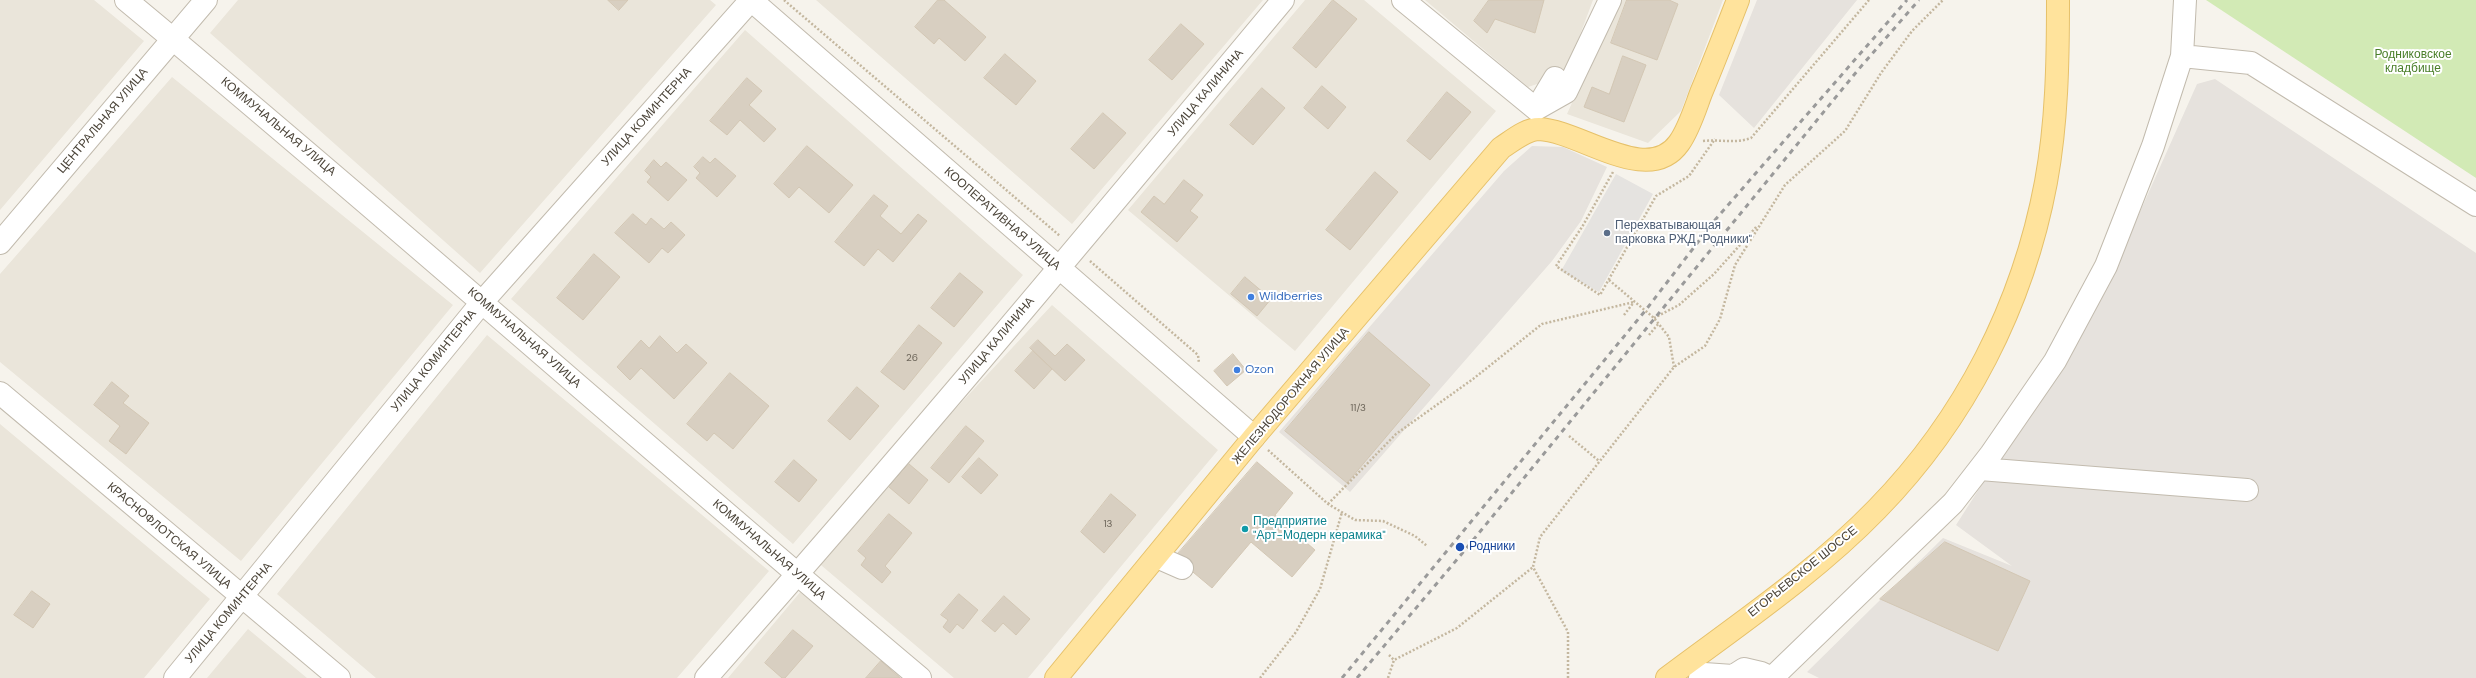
<!DOCTYPE html>
<html>
<head>
<meta charset="utf-8">
<style>
	body { margin:0 }
	canvas { display:block; background:#f6f3ec }
</style>
</head>
<body>
<canvas width="2476" height="678"></canvas>
<script>
const g = document.querySelector('canvas').getContext('2d');
g.lineJoin = 'round';
function fill(path, color) {
  g.fillStyle = color;
  g.fill(path, 'evenodd');
}
function strokePath(path, color, width, dash) {
  g.strokeStyle = color;
  g.lineWidth = width;
  g.lineCap = dash ? 'butt' : 'round';
  g.setLineDash(dash || []);
  g.stroke(path);
}
function write(font, color, halo, rows, align = 'center') {
  g.font = font + ' "DM Sans",sans-serif';
  g.lineWidth = 4;
  g.setLineDash([]);
  g.textBaseline = 'middle';
  g.strokeStyle = halo;
  g.fillStyle = color;
  for (const [text, x, y, turn = 0] of rows) {
    g.save();
    g.translate(x, y);
    g.rotate((+turn || 0) * Math.PI / 180);
    g.textAlign = isNaN(turn) ? turn : align;
    if (halo) g.strokeText(text, 0, 0);
    g.fillText(text, 0, 0);
    g.restore();
  }
}
const residential = new Path2D(`
	M0,0H94L144,41L0,210Z
	M238,0H710L716,5L480,273L210,33Z
	M816,0H1263L1072,224Z
	M1305,0H1364L1496,111L1295,351L1128,210Z
	M1425,0H1593L1565,75L1528,87Z
	M1618,0H1723L1681,111L1648,143L1567,114Z
	M745,30L1023,275L793,544L511,299Z
	M172,77L453,305L241,561L0,362V274Z
	M1052,305L1218,450L1028,678H954L815,560Z
	M487,335L769,571L677,678H376L277,594Z
	M0,424L210,599L144,678H0Z
	M802,590L906,678H728Z
	M248,629L307,678H207Z`);
const industrial = new Path2D(`
	M1757,0H1857L1754,128L1719,95Z
	M2215,79L2476,253V678H1819L1807,672L1943,538L2012,566L1956,525L2061,361L2119,259L2197,84Z
	M1532,146L1563,147L1607,167L1581,221L1552,261L1350,492L1279,432L1504,171Z`);
const green = new Path2D(`
	M2206,0H2476V178Z`);
const parking = new Path2D(`
	M1616,174L1653,194L1599,292L1561,271Z`);
const building = new Path2D(`
	M608,0H628L619,10Z
	M938,0H944L986,37L965,61L939,38L934,44L915,27Z
	M1333,0L1357,19L1316,68L1293,48Z
	M1489,0H1544L1535,33L1495,19L1487,33L1474,21Z
	M1627,0H1669L1678,4L1657,60L1611,43Z
	M1181,24L1204,44L1172,80L1149,60Z
	M1005,54L1036,81L1016,105L984,78Z
	M1623,56L1646,65L1624,122L1584,107L1592,87L1609,94Z
	M747,78L762,91L749,105L776,129L764,142L740,120L727,135L710,121Z
	M1322,86L1346,107L1328,129L1304,108Z
	M1262,88L1285,108L1253,145L1230,125Z
	M1447,92L1471,112L1430,160L1407,141Z
	M1103,113L1126,133L1094,169L1071,149Z
	M807,146L853,185L829,213L799,187L789,198L774,184Z
	M703,157L710,163L715,158L736,176L717,197L696,178L700,173L694,167Z
	M654,160L661,167L666,162L687,180L668,201L647,182L651,177L645,171Z
	M1375,172L1398,192L1350,250L1326,230Z
	M1184,180L1203,195L1190,211L1198,217L1177,242L1141,212L1154,196L1164,204Z
	M874,195L888,206L880,216L901,234L918,214L927,221L893,262L878,249L864,266L835,242Z
	M633,214L646,225L651,218L664,229L671,222L685,235L668,253L662,248L649,263L615,233Z
	M594,254L620,277L583,320L557,298Z
	M960,273L983,292L954,327L931,308Z
	M1245,277L1271,299L1257,316L1231,294Z
	M919,325L942,343L904,390L881,372Z
	M1369,332L1430,385L1347,483L1285,431Z
	M660,336L677,353L686,344L707,363L674,399L641,368L630,380L617,367L641,340L649,348Z
	M1038,340L1055,356L1067,344L1085,360L1065,381L1030,348Z
	M1033,351L1052,369L1034,389L1015,371Z
	M1233,354L1246,370L1227,386L1214,371Z
	M730,373L769,406L733,449L714,433L707,441L687,424Z
	M112,382L129,396L123,403L149,423L126,454L109,441L120,426L94,405Z
	M857,387L879,406L850,440L828,421Z
	M966,426L984,441L949,483L931,468Z
	M979,458L998,475L981,494L962,477Z
	M794,460L817,480L799,502L775,482Z
	M1257,462L1293,493L1275,515L1315,550L1292,577L1251,542L1212,588L1175,557Z
	M909,464L928,480L909,504L889,487Z
	M1111,494L1136,515L1104,553L1081,532Z
	M889,514L912,533L885,566L891,572L882,583L861,565L866,558L858,551Z
	M1945,542L2030,581L1998,651L1880,599Z
	M32,591L50,604L33,628L14,615Z
	M959,594L978,610L963,629L957,624L950,633L943,627L948,620L941,615Z
	M1004,596L1030,619L1016,635L1003,623L995,632L982,621Z
	M793,630L813,646L785,678H782L765,663Z
	M881,661L900,678H866Z`);
const path = new Path2D(`
	M784,0L1060,236
	M1703,141C1720,139 1735,144 1751,138L1869,0
	M1613,172L1582,227L1556,266L1600,295L1656,196L1689,176L1715,139
	M1090,261L1198,355L1199,363
	M1609,280L1654,318L1669,337L1674,367
	M1624,315L1634,302
	M1654,318L1679,305L1714,274L1757,226
	M1649,335L1659,323
	M1569,436L1599,461
	M1268,450L1328,504L1355,520L1383,521L1415,536L1427,546
	M1328,504L1396,434L1473,379L1542,324L1634,302
	M1389,655L1394,660
	M1260,678L1296,632L1320,589L1342,512
	M1388,678L1394,660L1457,628L1533,567
	M1568,678V632L1533,567L1540,537L1674,367L1705,346L1720,319L1735,265L1785,185L1845,131L1881,73L1912,31L1943,0`);
const minor = new Path2D(`
	M126,0C394,222 653,454 920,678
	M751,0L1254,437
	M1403,0L1536,109
	M2182,56L2251,63L2476,205
	M1537,108L1555,78
	M1536,109L1566,92L1610,0
	M0,243L206,0
	M0,393L339,678
	M1980,469L2247,490
	M1157,557L1182,568
	M1733,676L1744,669L1761,673L1772,678
	M175,678L483,301L751,0
	M706,678C903,456 1093,228 1283,0
	M1700,678L1704,674L1733,676
	M1772,678L1953,503L1991,454L2055,361L2106,266L2153,146L2182,56L2185,0`);
const major = new Path2D(`
	M1056,678L1254,437L1501,148C1512,141 1526,129 1539,129C1581,131 1648,187 1679,143C1689,129 1695,109 1701,93C1714,62 1726,31 1738,0
	M1667,678C1739,624 1815,573 1877,509C1965,419 2023,305 2046,182C2057,122 2058,61 2058,0`);
const rail = new Path2D(`
	M1342,678L1645,311L1715,220L1907,0
	M1357,678L1465,550L1858,70L1919,0`);
const markers = [
	[1607,233,4,"#5c6f8a"],
	[1251,297,4,"#3f7fe0"],
	[1237,370,4,"#3f7fe0"],
	[1245,529,4,"#0f9aa8"],
	[1460,547,5,"#1a4fb4"]
];
const numberNames = [
	["26",912,358],
	["11/3",1358,408],
	["13",1108,524]
];
const parkNames = [
	["Родниковское",2413,55],
	["кладбище",2413,69]
];
const streetNames = [
	["УЛИЦА КАЛИНИНА",1206,93,-50],
	["УЛИЦА КОМИНТЕРНА",647,117,-48],
	["ЦЕНТРАЛЬНАЯ УЛИЦА",103,121,-50],
	["КОММУНАЛЬНАЯ УЛИЦА",278,127,40],
	["КООПЕРАТИВНАЯ УЛИЦА",1002,219,41],
	["КОММУНАЛЬНАЯ УЛИЦА",524,338,41],
	["УЛИЦА КАЛИНИНА",997,341,-50],
	["УЛИЦА КОМИНТЕРНА",434,361,-51],
	["ЖЕЛЕЗНОДОРОЖНАЯ УЛИЦА",1291,396,-50],
	["КРАСНОФЛОТСКАЯ УЛИЦА",169,536,40],
	["КОММУНАЛЬНАЯ УЛИЦА",769,550,41],
	["ЕГОРЬЕВСКОЕ ШОССЕ",1803,572,-39],
	["УЛИЦА КОМИНТЕРНА",229,613,-50]
];
const serviceNames = [
	["Перехватывающая",1615,226],
	["парковка РЖД \"Родники\"",1615,240]
];
const shopNames = [
	["Wildberries",1259,297],
	["Ozon",1245,370]
];
const cultureNames = [
	["Предприятие",1253,522],
	["\"Арт-Модерн керамика\"",1253,536]
];
const transitNames = [
	["Родники",1469,547]
];
fill(residential, '#eae5da');
fill(industrial, '#e6e2dd');
fill(green, '#d2eab5');
fill(parking, '#e5e3e0');
fill(building, '#d8cfc1');
strokePath(building, '#d3c7b4', 1);
strokePath(minor, '#c2bbae', 24);
strokePath(major, '#e6c16a', 24);
strokePath(path, '#c4b79f', 2.5, [2, 2]);
strokePath(minor, '#fff', 22);
strokePath(major, '#ffe39c', 22);
strokePath(rail, '#9a9a9a', 3, [5, 5]);
for (const [x, y, r, color] of markers) {
  const dot = new Path2D();
  dot.arc(x, y, r, 0, 2 * Math.PI);
  g.fillStyle = color;
  g.fill(dot);
  strokePath(dot, '#fff', 1.5);
}
write('10px', '#6e675b', null, numberNames);
write('12px', '#4a7f2a', '#fff', parkNames);
write('12px', '#4b4439', '#fff', streetNames);
write('12px', '#4e5e75', '#fff', serviceNames, 'left');
write('12px', '#366cbe', '#fff', shopNames, 'left');
write('12px', '#0d838f', '#fff', cultureNames, 'left');
write('12px', '#164399', '#fff', transitNames, 'left');
</script>
</body>
</html>
